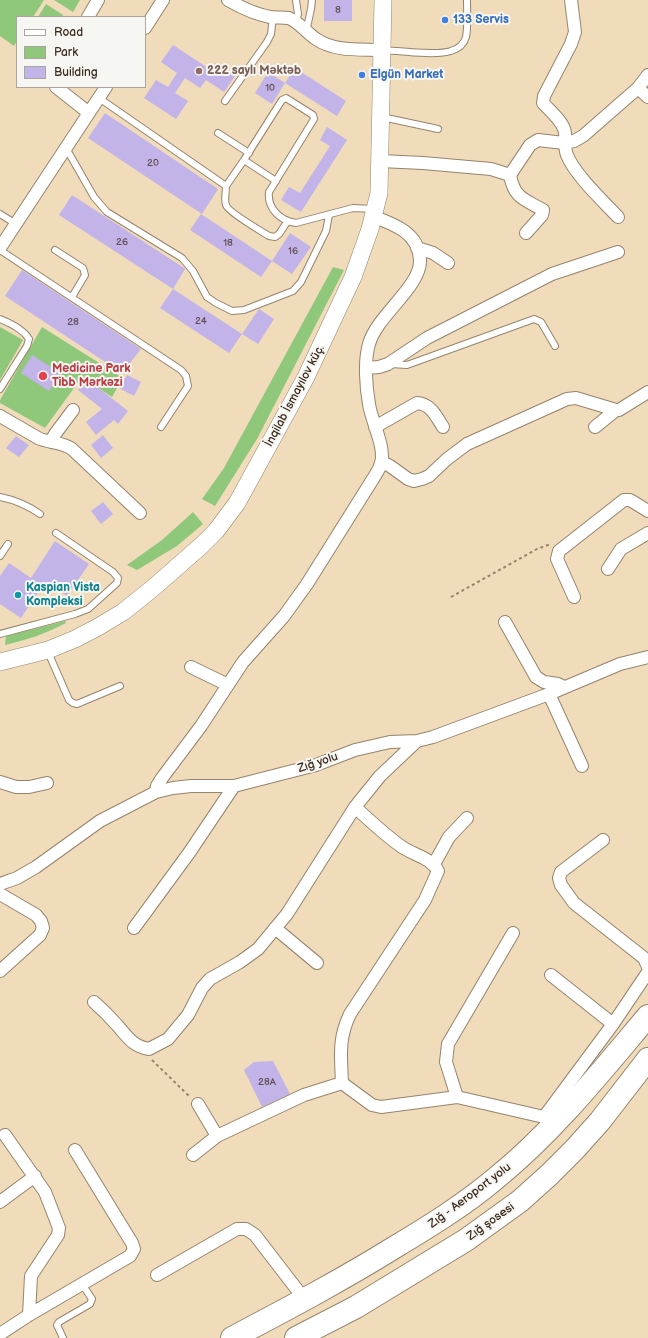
<!DOCTYPE html>
<html>
<head>
<meta charset="utf-8">
<style>
	body { margin:0 }
	#map { position:relative; width:648px; height:1338px; overflow:hidden; background:#f0dcbb; font-family:"Balsamiq Sans",sans-serif }
	canvas { display:block }
	.legend { position:absolute; left:16px; top:16px; width:130px; height:72px; box-sizing:border-box; background:#f6f6f2; border:1px solid #aba49d; margin:0; padding:5px 7px; list-style:none; font-size:12px; color:#3b2a1e }
	.legend li { display:flex; align-items:center; gap:8px; height:20px }
	.legend b { width:20px; border:1px solid #aba49d }
</style>
</head>
<body>
<div id="map">
<canvas width="648" height="1338"></canvas>
<ul class="legend">
<li><b style="height:5px;background:#fff"></b>Road</li>
<li><b style="height:11px;background:#8fc77b"></b>Park</li>
<li><b style="height:11px;background:#c2b3e8"></b>Building</li>
</ul>
</div>
<script>
const g = document.querySelector('canvas').getContext('2d');
g.lineJoin = 'round';
function fill(path, color) {
  g.fillStyle = color;
  g.fill(path, 'evenodd');
}
function strokePath(path, color, width, dash) {
  g.strokeStyle = color;
  g.lineWidth = width;
  g.lineCap = dash ? 'butt' : 'round';
  g.setLineDash(dash || []);
  g.stroke(path);
}
function write(font, color, halo, rows, align = 'center') {
  g.font = font + ' "Balsamiq Sans",sans-serif';
  g.lineWidth = 4;
  g.setLineDash([]);
  g.textBaseline = 'middle';
  g.strokeStyle = halo;
  g.fillStyle = color;
  for (const [text, x, y, turn = 0] of rows) {
    g.save();
    g.translate(x, y);
    g.rotate((+turn || 0) * Math.PI / 180);
    g.textAlign = isNaN(turn) ? turn : align;
    if (halo) g.strokeText(text, 0, 0);
    g.fillText(text, 0, 0);
    g.restore();
  }
}
const green = new Path2D(`
	M0,0H44L33,17H17V41L14,46L0,36Z
	M54,0H80L73,12Z
	M46,4L63,15L62,17H38Z
	M333,267L344,270L257,439L215,506L202,499L224,468Z
	M0,327L23,340L0,380Z
	M42,327L123,378L112,397L82,377L45,428L0,403V400Z
	M193,512L203,524L177,546L137,570L127,565L162,540Z
	M65,621L66,623C47,633 27,640 5,645L6,636Z`);
const building = new Path2D(`
	M324,0H352V21H324Z
	M173,45L211,70L215,63L235,76L224,92L206,80L200,88L185,78L175,93L188,101L176,119L144,98L156,80L168,87L177,73L161,62Z
	M295,68L346,101L337,116L285,83Z
	M268,72L285,83L272,104L255,93Z
	M105,113L218,189L202,214L88,138Z
	M327,127L347,140L301,212L281,200L289,187L300,193L330,146L320,140Z
	M72,195L184,268L185,269L173,289L59,215Z
	M201,214L272,261L261,277L190,230Z
	M290,233L311,247L292,274L272,261Z
	M22,270L141,349L122,373L5,296Z
	M173,289L242,334L229,353L160,308Z
	M259,309L274,319L258,344L242,334Z
	M32,355L60,373L49,391L21,373Z
	M127,375L141,382L134,396L119,388Z
	M87,379L128,411L118,424L114,420L96,435L86,422L102,409L78,390Z
	M103,435L113,448L101,458L91,445Z
	M16,436L29,445L19,457L6,448Z
	M103,502L113,514L101,524L91,511Z
	M55,541L89,564L67,596L45,582L21,618L0,604V576L9,563L31,578Z
	M273,1061L290,1094L262,1107L244,1070L254,1062Z`);
const path = new Path2D(`
	M451,597L537,549L551,544
	M152,1060L190,1097`);
const lane = new Path2D(`
	M296,0L298,14L296,22
	M306,32L311,9L312,0
	M383,50C400,51 436,56 451,51C458,49 464,44 466,37C468,29 467,9 467,0
	M99,98L226,186C226,192 224,200 226,205C228,212 261,231 269,236L275,237L279,234L287,222
	M225,101L267,42L271,34L273,17
	M382,117L438,129
	M218,133L249,153
	M66,148L94,197L107,212L182,258L193,271L207,297L216,303L232,311L244,310L293,291L301,282L326,231L329,215
	M276,181L244,160L282,100L286,98L313,115L314,119L269,192C267,209 281,221 296,223L353,208L374,209
	M226,186L244,160
	M0,214L16,224
	M0,250L181,370L186,376L188,386L161,427
	M55,250L83,268L85,275L72,297
	M0,319C10,323 23,329 29,339L27,346L0,389
	M391,364L407,365L534,319L541,322L555,346
	M0,497C15,500 27,505 40,514
	M0,556L8,544
	M0,634L75,614L88,609L117,583L118,578L113,572L56,533
	M48,652L69,700L73,703L77,704L120,686
	M63,1338L57,1325L59,1322L90,1304L92,1299L82,1284`);
const street = new Path2D(`
	M228,0C242,8 254,14 270,17C276,18 283,17 289,18C299,22 307,33 316,39C335,52 360,49 382,50
	M571,0L575,32L571,44L544,96L543,103C550,111 564,122 565,133C566,140 564,148 567,155C575,175 603,201 618,217
	M88,17L98,0
	M145,28L163,0
	M56,87L89,113
	M638,88L648,97
	M380,161L423,163L491,169L510,175C514,198 524,199 543,210L542,215L526,233
	M510,175L530,145L538,140L564,143L574,141L583,136L638,88L648,75
	M0,248L106,87
	M417,248L433,253L448,263
	M366,368L379,367L388,364L427,338L552,274L618,252
	M0,416L38,438C49,443 62,442 72,449L140,513
	M375,427L417,403C431,404 436,416 443,427
	M595,427L616,410
	M51,442L55,434L73,410
	M382,462L390,466L408,479L414,481L422,479L429,476L447,459L467,444L567,399L576,398L616,410H619L648,392
	M608,569L621,549L648,533
	M574,597L557,559L559,551L624,500H630L648,511
	M505,622L536,677L544,682L558,684L564,687
	M191,667L228,685
	M549,694L582,766
	M0,782L16,787H29L47,783
	M156,792L157,786L162,778L201,726L243,662L284,616L307,584L376,474C378,471 380,467 381,463C386,448 371,420 369,404C366,387 364,361 369,344C377,315 421,287 420,260C419,233 394,224 372,216
	M603,840L561,872L559,878L561,885L574,903L644,958L648,967
	M434,864L449,837L467,818
	M0,884L17,878L36,867L100,821L156,792L173,788L191,786H234L316,765L355,750L390,742L417,741L433,737L549,694L620,664L648,657
	M0,894L36,915L41,921L43,928L40,935L0,971
	M134,928L189,853L234,786
	M275,928L317,963
	M551,975L613,1024
	M94,1002C102,1009 110,1017 117,1025C128,1037 132,1046 149,1049L168,1039L188,1015L202,988L210,979L240,962L258,949L287,914L355,807L380,776L417,741
	M342,1083C341,1056 338,1039 350,1014L425,900L438,871C431,858 414,855 402,847C385,835 370,821 355,807
	M457,1097L446,1062L448,1044L513,933
	M198,1104L217,1136L304,1095L342,1083L372,1105L381,1107L457,1097L544,1117L551,1128
	M544,1117L613,1024L648,972
	M5,1135L45,1192L59,1228L58,1235L31,1276L29,1315
	M193,1155L217,1136
	M0,1202L35,1176
	M157,1275L237,1229H246L255,1235L305,1300
	M0,1334L29,1315L130,1256L134,1249L132,1243L75,1150`);
const secondary = new Path2D(`
	M0,662L48,650L75,639L98,627L123,612L153,588L202,545L216,531L237,503L306,377L353,277L370,229L379,193L383,0`);
const highway = new Path2D(`
	M232,1338C287,1309 342,1280 395,1247C430,1226 464,1205 495,1179C553,1132 600,1073 648,1016
	M296,1338L356,1307L466,1240L520,1201L549,1175L575,1149L600,1121L648,1059`);
const markers = [
	[445,20,4,"#3f7fe0"],
	[199,71,4,"#8d6e63"],
	[362,75,4,"#3f7fe0"],
	[43,376,5,"#e0444e"],
	[18,595,4,"#0f9aa8"]
];
const numberNames = [
	["8",338,10],
	["10",270,88],
	["20",153,163],
	["26",122,242],
	["18",228,243],
	["16",293,251],
	["24",201,321],
	["28",73,322],
	["28A",267,1082]
];
const shopNames = [
	["133 Servis",453,20],
	["Elgün Market",370,75]
];
const educationNames = [
	["222 saylı Məktəb",207,71]
];
const healthNames = [
	["Medicine Park",52,369],
	["Tibb Mərkəzi",52,383]
];
const streetNames = [
	["İnqilab İsmayılov küç.",295,396,-62],
	["Zığ yolu",318,763,-18],
	["Zığ - Aeroport yolu",470,1196,-37],
	["Zığ şosesi",491,1222,-36]
];
const cultureNames = [
	["Kaspian Vista",26,588],
	["Kompleksi",26,602]
];
fill(green, '#8fc77b');
fill(building, '#c2b3e8');
strokePath(lane, '#96836c', 8);
strokePath(street, '#96836c', 14);
strokePath(secondary, '#96836c', 18);
strokePath(highway, '#96836c', 24);
strokePath(path, '#96836c', 2, [3, 3]);
strokePath(lane, '#fff', 6);
strokePath(street, '#fff', 12);
strokePath(secondary, '#fff', 17);
strokePath(highway, '#fff', 22);
for (const [x, y, r, color] of markers) {
  const dot = new Path2D();
  dot.arc(x, y, r, 0, 2 * Math.PI);
  g.fillStyle = color;
  g.fill(dot);
  strokePath(dot, '#f6f6f2', 1.5);
}
write('10px', '#5d4c50', null, numberNames);
write('bold 12px', '#366cbe', '#f6f6f2', shopNames, 'left');
write('bold 12px', '#785e54', '#f6f6f2', educationNames, 'left');
write('bold 12px', '#be3a42', '#f6f6f2', healthNames, 'left');
write('12px', '#3b2a1e', '#f6f6f2', streetNames);
write('bold 12px', '#0d838f', '#f6f6f2', cultureNames, 'left');
</script>
</body>
</html>
